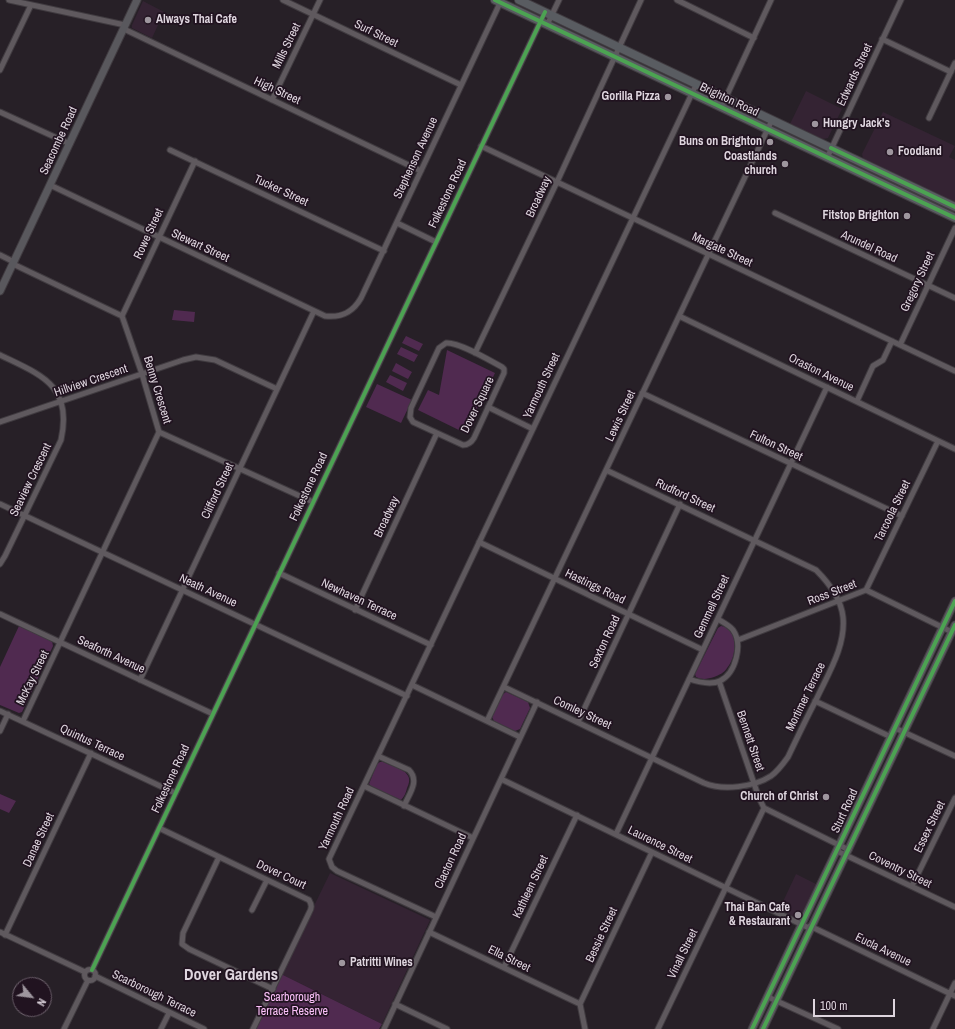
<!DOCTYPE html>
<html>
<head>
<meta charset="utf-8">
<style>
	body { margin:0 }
	#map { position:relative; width:955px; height:1029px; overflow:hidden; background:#272027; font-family:"Archivo Narrow",sans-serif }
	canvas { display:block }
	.north { position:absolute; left:12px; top:977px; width:40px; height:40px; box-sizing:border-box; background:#211320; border:1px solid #6d616c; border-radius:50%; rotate:119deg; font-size:11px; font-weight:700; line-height:16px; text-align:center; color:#ded5de }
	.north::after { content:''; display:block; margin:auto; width:14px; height:18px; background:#9e969e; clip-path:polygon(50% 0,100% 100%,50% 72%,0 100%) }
	.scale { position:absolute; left:813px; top:999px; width:82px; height:18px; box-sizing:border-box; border:2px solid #ded5de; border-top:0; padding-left:5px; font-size:12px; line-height:14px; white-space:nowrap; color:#ded5de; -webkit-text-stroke:3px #211320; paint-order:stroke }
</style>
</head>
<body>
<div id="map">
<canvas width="955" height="1029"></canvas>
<div class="north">N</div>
<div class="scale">100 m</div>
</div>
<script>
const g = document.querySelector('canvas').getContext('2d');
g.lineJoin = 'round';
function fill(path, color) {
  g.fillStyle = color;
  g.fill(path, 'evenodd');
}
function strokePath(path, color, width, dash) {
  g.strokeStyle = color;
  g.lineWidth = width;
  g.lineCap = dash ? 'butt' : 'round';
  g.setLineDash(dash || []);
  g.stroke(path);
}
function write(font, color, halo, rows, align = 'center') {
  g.font = font + ' "Archivo Narrow",sans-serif';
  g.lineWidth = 3.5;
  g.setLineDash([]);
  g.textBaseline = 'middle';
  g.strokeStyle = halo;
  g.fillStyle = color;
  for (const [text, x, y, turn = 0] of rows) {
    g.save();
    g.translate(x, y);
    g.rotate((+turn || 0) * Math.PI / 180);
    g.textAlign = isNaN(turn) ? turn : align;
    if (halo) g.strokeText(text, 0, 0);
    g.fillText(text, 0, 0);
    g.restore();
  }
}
const built = new Path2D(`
	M143,1L164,12L152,38L132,28V25Z
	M806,91L842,109L828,138L823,139L790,124Z
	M883,112L955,146L949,157L955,160V202L863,158L862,154Z
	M330,873L430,920L382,1024L281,974Z
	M796,874L818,885L801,920L779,910Z`);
const green = new Path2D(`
	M174,310L195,312L194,322L172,320Z
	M406,336L423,344L419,351L402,343Z
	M401,347L418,355L414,362L397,354Z
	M447,350L495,373L465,433L418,410L428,390L439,395Z
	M396,363L412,372L408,379L392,371Z
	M390,375L407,383L403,391L386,382Z
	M377,384L412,400L401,423L366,407Z
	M19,626L52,641L53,646L22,712L19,713L0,705V667Z
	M721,626C739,629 737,657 727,668C724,673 719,675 714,677C708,679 702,680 696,677L695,674L718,628Z
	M506,692L528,702L530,708L520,729L515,731L494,721L492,717L502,695Z
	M380,762H383C396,768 416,771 407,788C406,793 404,797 401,800L371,786L369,784L377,764Z
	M0,794L16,801L9,813L0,809Z
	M281,974L382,1024L379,1029H254Z`);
const street = new Path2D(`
	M9,0L125,25
	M283,0L461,85
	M677,0L754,38
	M547,25L559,0
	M124,29L421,171
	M882,39L951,72
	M0,70L31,5
	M272,100L320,0
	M721,108L771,0
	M0,112L70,144
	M929,118L955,63
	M481,146L955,371
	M170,150L384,251
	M827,158L901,0
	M50,185L325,316C342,318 353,312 361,298L500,3
	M775,213L955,298
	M397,223L436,242
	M0,255L14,262
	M13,264L122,316L142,374L159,432L23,721
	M122,316L195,161
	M679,316L955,449
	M446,343C459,342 489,360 502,367L504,369V373L474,438C471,443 468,445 463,445L413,422L410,417L411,408L439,348Z
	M900,345L955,228
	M475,353L557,182L641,0
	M0,355C41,375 73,385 61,440L5,556L0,564
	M642,393L902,516
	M857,401L873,366L883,360L892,341
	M488,407L533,429
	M0,422L183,360L196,357L215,360L277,389
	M159,432L313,502
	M0,504L407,696
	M479,542L703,650
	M279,573L431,645
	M866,590L938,441
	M355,610L437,433
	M0,614L213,714
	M738,640L866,590L952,632
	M689,679C698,682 711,685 720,681C736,673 743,644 733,630C729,625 722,622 718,619
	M140,680L314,311
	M719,681L759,798L764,808L849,850
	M412,685L520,737
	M504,687L704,783C723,791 754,787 771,776C778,771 783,764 788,757C797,738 806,719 816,700C828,674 846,646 843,617C841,598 829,583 816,570L606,470
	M815,701L891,737
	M0,711L175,793
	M487,721L772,120
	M578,722L680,504
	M895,728L955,756
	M0,731L8,714
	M378,756L409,770C420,781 409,794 404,806
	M501,779L811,929
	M364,786L473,838
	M159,828L309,900C312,905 312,908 309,913L253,1029
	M616,834L827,387
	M837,851L955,907
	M219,857L183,933L182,944L189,949L273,989
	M912,886L955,798
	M252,910L267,880
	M436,917L337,871L332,867L329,859L696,85
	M810,926L955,996
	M0,932L85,972
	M429,932L580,1004
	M5,935L91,753
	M504,967L577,815
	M84.5 975a5.5 5.5 0 1 1 11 0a5.5 5.5 0 1 1-11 0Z
	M92,970L545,12
	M95,976L204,1029
	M768,997L838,1029
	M395,1004L447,1029
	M64,1029L88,980
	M161,1029L169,1013
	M384,1029L537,702
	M585,1029L580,1004L652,852
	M658,1029L764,808
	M933,1029L955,983`);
const secondary = new Path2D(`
	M0,291L137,0
	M752,1029L955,601
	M763,1029L955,625`);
const primary = new Path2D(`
	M495,0L955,218
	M519,0L955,207`);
const cycleway = new Path2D(`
	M495,0L955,218
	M831,148L955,207
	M92,970L545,12
	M752,1029L955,601
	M763,1029L955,625`);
const markers = [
	[148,20,4,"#9e969e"],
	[668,97,4,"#9e969e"],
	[815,124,4,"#9e969e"],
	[770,142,4,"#9e969e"],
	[890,152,4,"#9e969e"],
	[785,164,4,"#9e969e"],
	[907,216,4,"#9e969e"],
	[826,797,4,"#9e969e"],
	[798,915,4,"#9e969e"],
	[342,963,4,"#9e969e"]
];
const poiNames = [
	["Always Thai Cafe",156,20,"left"],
	["Gorilla Pizza",660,97],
	["Hungry Jack's",823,124,"left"],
	["Buns on Brighton",762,142],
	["Foodland",898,152,"left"],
	["Coastlands",777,157],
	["church",777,171],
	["Fitstop Brighton",899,216],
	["Church of Christ",818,797],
	["Thai Ban Cafe",790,908],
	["& Restaurant",790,922],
	["Patritti Wines",350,963,"left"]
];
const streetNames = [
	["Surf Street",376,34,26],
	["Mills Street",287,46,-64],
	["Edwards Street",855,75,-65],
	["High Street",277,91,25],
	["Brighton Road",729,100,25],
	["Seacombe Road",59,141,-65],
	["Stephenson Avenue",416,158,-65],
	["Tucker Street",281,191,25],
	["Folkestone Road",448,194,-65],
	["Broadway",539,197,-65],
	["Rowe Street",149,234,-65],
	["Stewart Street",200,246,25],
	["Arundel Road",869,247,25],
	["Margate Street",722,250,25],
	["Gregory Street",918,282,-65],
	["Oraston Avenue",821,373,26],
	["Hillview Crescent",91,381,-19],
	["Yarmouth Street",542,386,-65],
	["Benny Crescent",157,390,73],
	["Dover Square",478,405,-64],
	["Lewis Street",621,416,-65],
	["Fulton Street",776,446,25],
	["Seaview Crescent",31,480,-64],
	["Folkestone Road",309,487,-65],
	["Clifford Street",218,491,-65],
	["Rudford Street",685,496,25],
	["Tarcoola Street",893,511,-64],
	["Broadway",387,517,-65],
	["Hastings Road",595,587,26],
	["Neath Avenue",208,591,25],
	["Ross Street",832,593,-21],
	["Newhaven Terrace",359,600,25],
	["Gemmell Street",712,607,-65],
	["Sexton Road",605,642,-65],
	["Seaforth Avenue",111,655,25],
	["McKay Street",33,678,-64],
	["Mortimer Terrace",806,697,-64],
	["Comley Street",582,713,25],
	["Bennett Street",750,741,71],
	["Quintus Terrace",92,743,25],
	["Folkestone Road",171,779,-65],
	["Sturt Road",845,811,-65],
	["Yarmouth Road",337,819,-65],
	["Essex Street",930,827,-64],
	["Danae Street",39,840,-65],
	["Laurence Street",660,845,26],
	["Clacton Road",451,861,-65],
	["Coventry Street",900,870,26],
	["Dover Court",281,875,25],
	["Kathleen Street",531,887,-65],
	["Bessie Street",602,935,-65],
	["Eucla Avenue",883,950,26],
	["Vinall Street",683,954,-64],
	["Ella Street",509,959,26],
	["Scarborough Terrace",154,994,26]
];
const parkNames = [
	["Scarborough",292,998],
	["Terrace Reserve",292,1012]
];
const districtNames = [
	["Dover Gardens",231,976]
];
fill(built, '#342333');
fill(green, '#502a50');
strokePath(street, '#403b40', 7);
strokePath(secondary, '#403b40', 9);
strokePath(primary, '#403b40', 10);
strokePath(street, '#5f595e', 5);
strokePath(secondary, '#59585d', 7);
strokePath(primary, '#595c61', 8);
strokePath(cycleway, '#4ca352', 4);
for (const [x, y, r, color] of markers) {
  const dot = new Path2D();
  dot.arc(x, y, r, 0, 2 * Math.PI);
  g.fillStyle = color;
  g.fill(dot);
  strokePath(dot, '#211320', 1.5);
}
write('bold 12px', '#ded5de', '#211320', poiNames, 'right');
write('12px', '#ded5de', '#211320', streetNames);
write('12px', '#fbc1f9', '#211320', parkNames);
write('bold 16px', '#ded5de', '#211320', districtNames);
</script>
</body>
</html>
